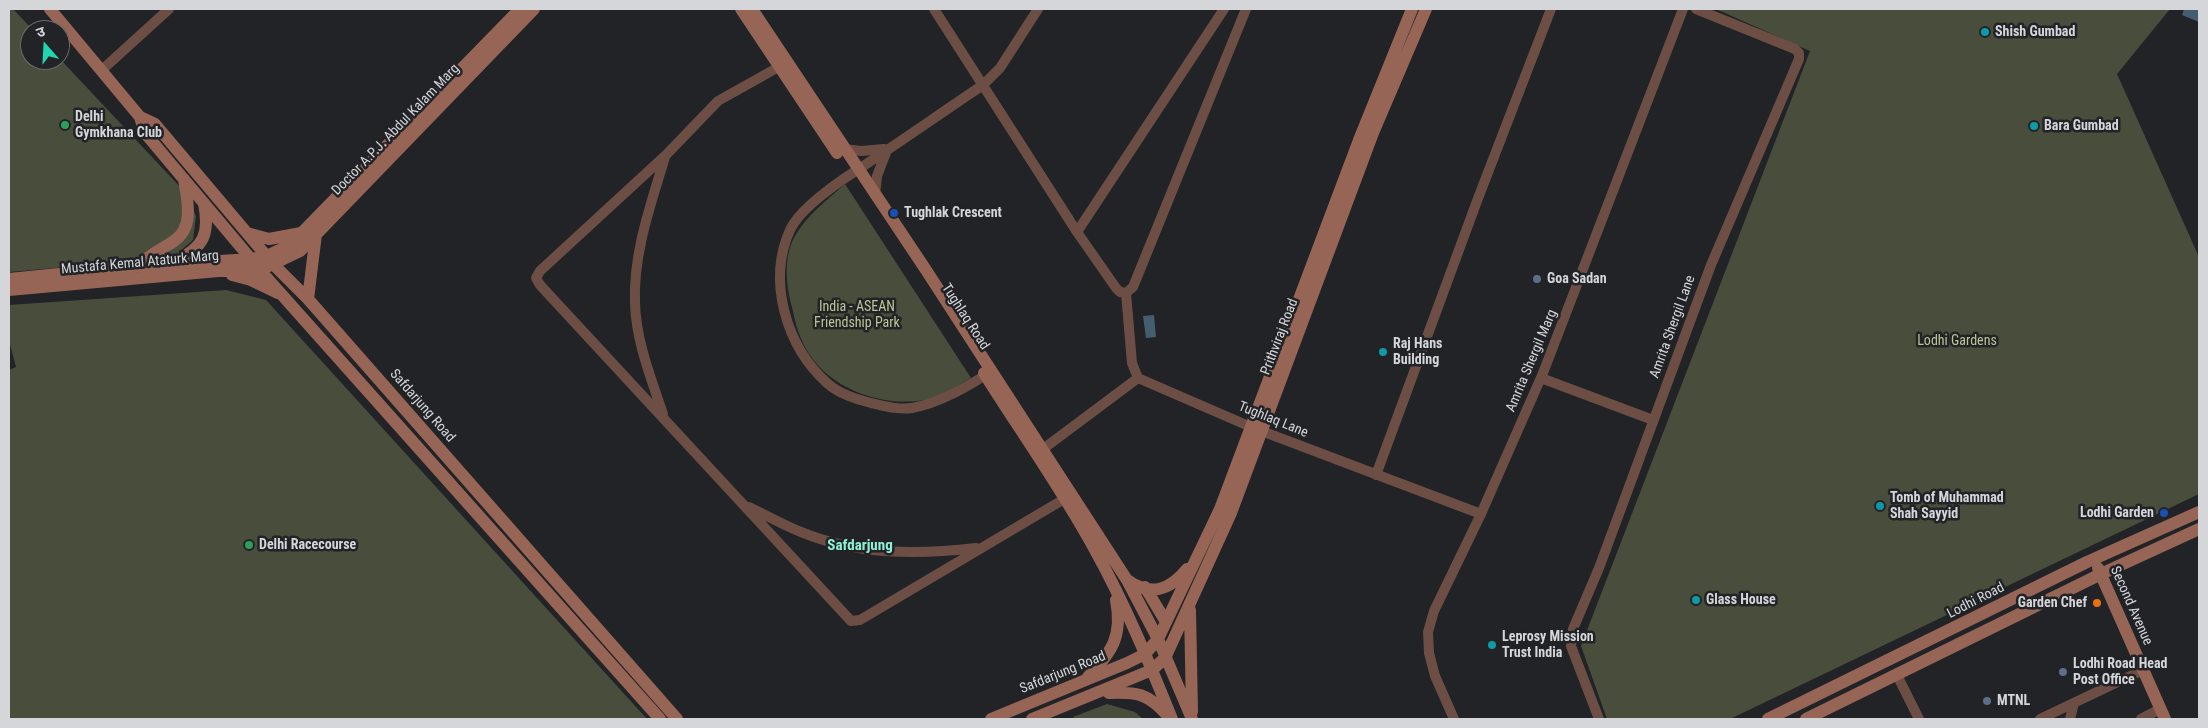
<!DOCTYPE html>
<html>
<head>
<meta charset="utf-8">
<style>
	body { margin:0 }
	#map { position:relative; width:2208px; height:728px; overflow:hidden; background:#212327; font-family:"Roboto Condensed","Noto Sans Devanagari",sans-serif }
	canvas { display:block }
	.frame { position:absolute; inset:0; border:10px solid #d5d6d9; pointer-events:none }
	.north { position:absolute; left:20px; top:20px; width:50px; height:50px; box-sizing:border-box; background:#212327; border:1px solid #696b6e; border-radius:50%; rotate:341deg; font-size:14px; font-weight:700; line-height:20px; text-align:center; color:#d5d6d9 }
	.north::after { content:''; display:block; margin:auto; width:18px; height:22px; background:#20d5b0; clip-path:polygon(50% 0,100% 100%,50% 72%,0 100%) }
</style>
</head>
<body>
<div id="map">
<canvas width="2208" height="728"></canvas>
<div class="frame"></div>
<div class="north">उ</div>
</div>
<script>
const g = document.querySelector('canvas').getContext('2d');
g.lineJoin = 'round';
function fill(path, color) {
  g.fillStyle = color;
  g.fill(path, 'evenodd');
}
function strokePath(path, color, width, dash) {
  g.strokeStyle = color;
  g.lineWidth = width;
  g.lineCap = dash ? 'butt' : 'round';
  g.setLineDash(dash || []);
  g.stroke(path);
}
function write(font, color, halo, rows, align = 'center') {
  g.font = font + ' "Roboto Condensed",sans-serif';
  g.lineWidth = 5;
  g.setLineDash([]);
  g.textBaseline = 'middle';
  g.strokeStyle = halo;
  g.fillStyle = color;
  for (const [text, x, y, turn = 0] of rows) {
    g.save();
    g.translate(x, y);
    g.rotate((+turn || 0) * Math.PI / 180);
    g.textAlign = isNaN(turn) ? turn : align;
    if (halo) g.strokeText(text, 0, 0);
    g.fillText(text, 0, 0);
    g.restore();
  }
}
const green = new Path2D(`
	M9,9H13L33,30H30V60L60,59L183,190L196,216L193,240L172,258L9,272Z
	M1716,9H2170L2117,74L2199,257V494L1730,719H1607L1581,646L1810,51Z
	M845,184L971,378C958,385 944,396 930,399C884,409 828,390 805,347C798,334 795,321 792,307C786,285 783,257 795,236C807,215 827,200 845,184Z
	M226,290L266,300L647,719H9V370L16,367L9,341V305Z
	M1107,704L1135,712L1143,719H1074L1073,717Z`);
const water = new Path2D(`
	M2184,9H2199V22L2182,15Z
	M1154,315L1156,337L1146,338L1143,316Z`);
const street = new Path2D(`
	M934,9L1077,232L1116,288L1120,292L1126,293L1133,287L1246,9
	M784,64L718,101L666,155L540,271L536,278L540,285L851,621L860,620L1071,495
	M103,69L169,9
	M844,149L861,151L884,149
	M875,195L877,176L887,150
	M1077,232L1224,9
	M1126,293L1132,363L1138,378L1251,427L1481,514
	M991,371C970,386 937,404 912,408C898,410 885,406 871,403C856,399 839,394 827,383C786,346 767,281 790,230C800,208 837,183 857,170C900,142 941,113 983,85L1000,68L1038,9
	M1541,378L1653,420
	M663,414C651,378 636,341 635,303C633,253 651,204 665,157
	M1043,449L1138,378
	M1376,475L1477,201L1551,9
	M749,507C766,515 783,525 801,532C857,555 917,555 976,548
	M1897,675L1919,719
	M1454,719L1435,676L1429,653L1428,632L1434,611L1481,514L1543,373L1683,9
	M1599,719L1574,654L1571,646L1573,629L1599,568L1711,265L1799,59V53L1795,49L1696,9
	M2040,719L2143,670
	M2070,719L2074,703
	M2141,719L2160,709`);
const secondary = new Path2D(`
	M50,9L140,117L145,133L266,277L660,719
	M741,9L837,153
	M752,9L926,270L1127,580L1158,639L1192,719
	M140,117L155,124L274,265L308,299L677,719
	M247,233L269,239L301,233
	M176,261C204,247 210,234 204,203
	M139,266C149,254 161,250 174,241C195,227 187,199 184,179
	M232,275L251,280L278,293
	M9,279L139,266L252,259L267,256L290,245L520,9
	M9,290L218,271L260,270L300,251L534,9
	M308,299L316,234
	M984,373C1021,432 1062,489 1095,550C1125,604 1149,662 1172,719
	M2098,568L2165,719
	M1127,580C1151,597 1170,590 1187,569
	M1145,587L1166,622
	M1190,610L1192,712
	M1088,677C1112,652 1123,636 1116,600
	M1109,693C1137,692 1148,693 1168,716
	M991,719L1127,663L1145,654L1158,639L1220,509L1359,140L1412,9
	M1032,719L1152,670L1165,658L1231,513L1373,133L1426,9
	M1768,719L2087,562L2199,512
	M1806,719L2101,574L2199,529`);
const markers = [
	[1985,32,5,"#0f9aa8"],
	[65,125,5,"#2e9e5b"],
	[2034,126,5,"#0f9aa8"],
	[894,213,5,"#1a4fb4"],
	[1537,279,5,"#5c6f8a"],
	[1383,352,5,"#0f9aa8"],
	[1880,506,5,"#0f9aa8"],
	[2164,513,5,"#1a4fb4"],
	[249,545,5,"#2e9e5b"],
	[1696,600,5,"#0f9aa8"],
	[2097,603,5,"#e8710a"],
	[1492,645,5,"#0f9aa8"],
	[2063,672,5,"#5c6f8a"],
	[1987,701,5,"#5c6f8a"]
];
const poiNames = [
	["Shish Gumbad",1995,32],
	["Delhi",75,117],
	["Gymkhana Club",75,133],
	["Bara Gumbad",2044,126],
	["Tughlak Crescent",904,213],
	["Goa Sadan",1547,279],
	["Raj Hans",1393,344],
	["Building",1393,360],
	["Tomb of Muhammad",1890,498],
	["Shah Sayyid",1890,514],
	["Lodhi Garden",2154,513,"right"],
	["Delhi Racecourse",259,545],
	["Glass House",1706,600],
	["Garden Chef",2087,603,"right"],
	["Leprosy Mission",1502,637],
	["Trust India",1502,653],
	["Lodhi Road Head",2073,664],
	["Post Office",2073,680],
	["MTNL",1997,701]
];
const streetNames = [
	["Doctor A.P.J. Abdul Kalam Marg",396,130,-46],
	["Mustafa Kemal Ataturk Marg",140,263,-5],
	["Tughlaq Road",965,317,57],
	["Amrita Shergil Lane",1673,327,-70],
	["Prithviraj Road",1280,337,-69],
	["Amrita Shergil Marg",1532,361,-67],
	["Safdarjung Road",422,406,49],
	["Tughlaq Lane",1273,420,22],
	["Lodhi Road",1976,601,-27],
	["Second Avenue",2131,606,66],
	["Safdarjung Road",1063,673,-22]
];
const parkNames = [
	["India - ASEAN",857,307],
	["Friendship Park",857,323],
	["Lodhi Gardens",1957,341]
];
const neighbourhoodNames = [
	["Safdarjung",860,546]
];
fill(green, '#494e3c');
fill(water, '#455e6f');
strokePath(street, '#6d4e44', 10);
strokePath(secondary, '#976556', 12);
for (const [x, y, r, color] of markers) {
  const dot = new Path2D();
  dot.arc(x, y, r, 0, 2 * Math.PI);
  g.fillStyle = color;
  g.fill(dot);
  strokePath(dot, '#212327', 2);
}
write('bold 14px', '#d5d6d9', '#212327', poiNames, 'left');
write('14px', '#d5d6d9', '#212327', streetNames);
write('14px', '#bac794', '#212327', parkNames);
write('bold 15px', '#90f0d5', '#212327', neighbourhoodNames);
</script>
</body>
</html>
